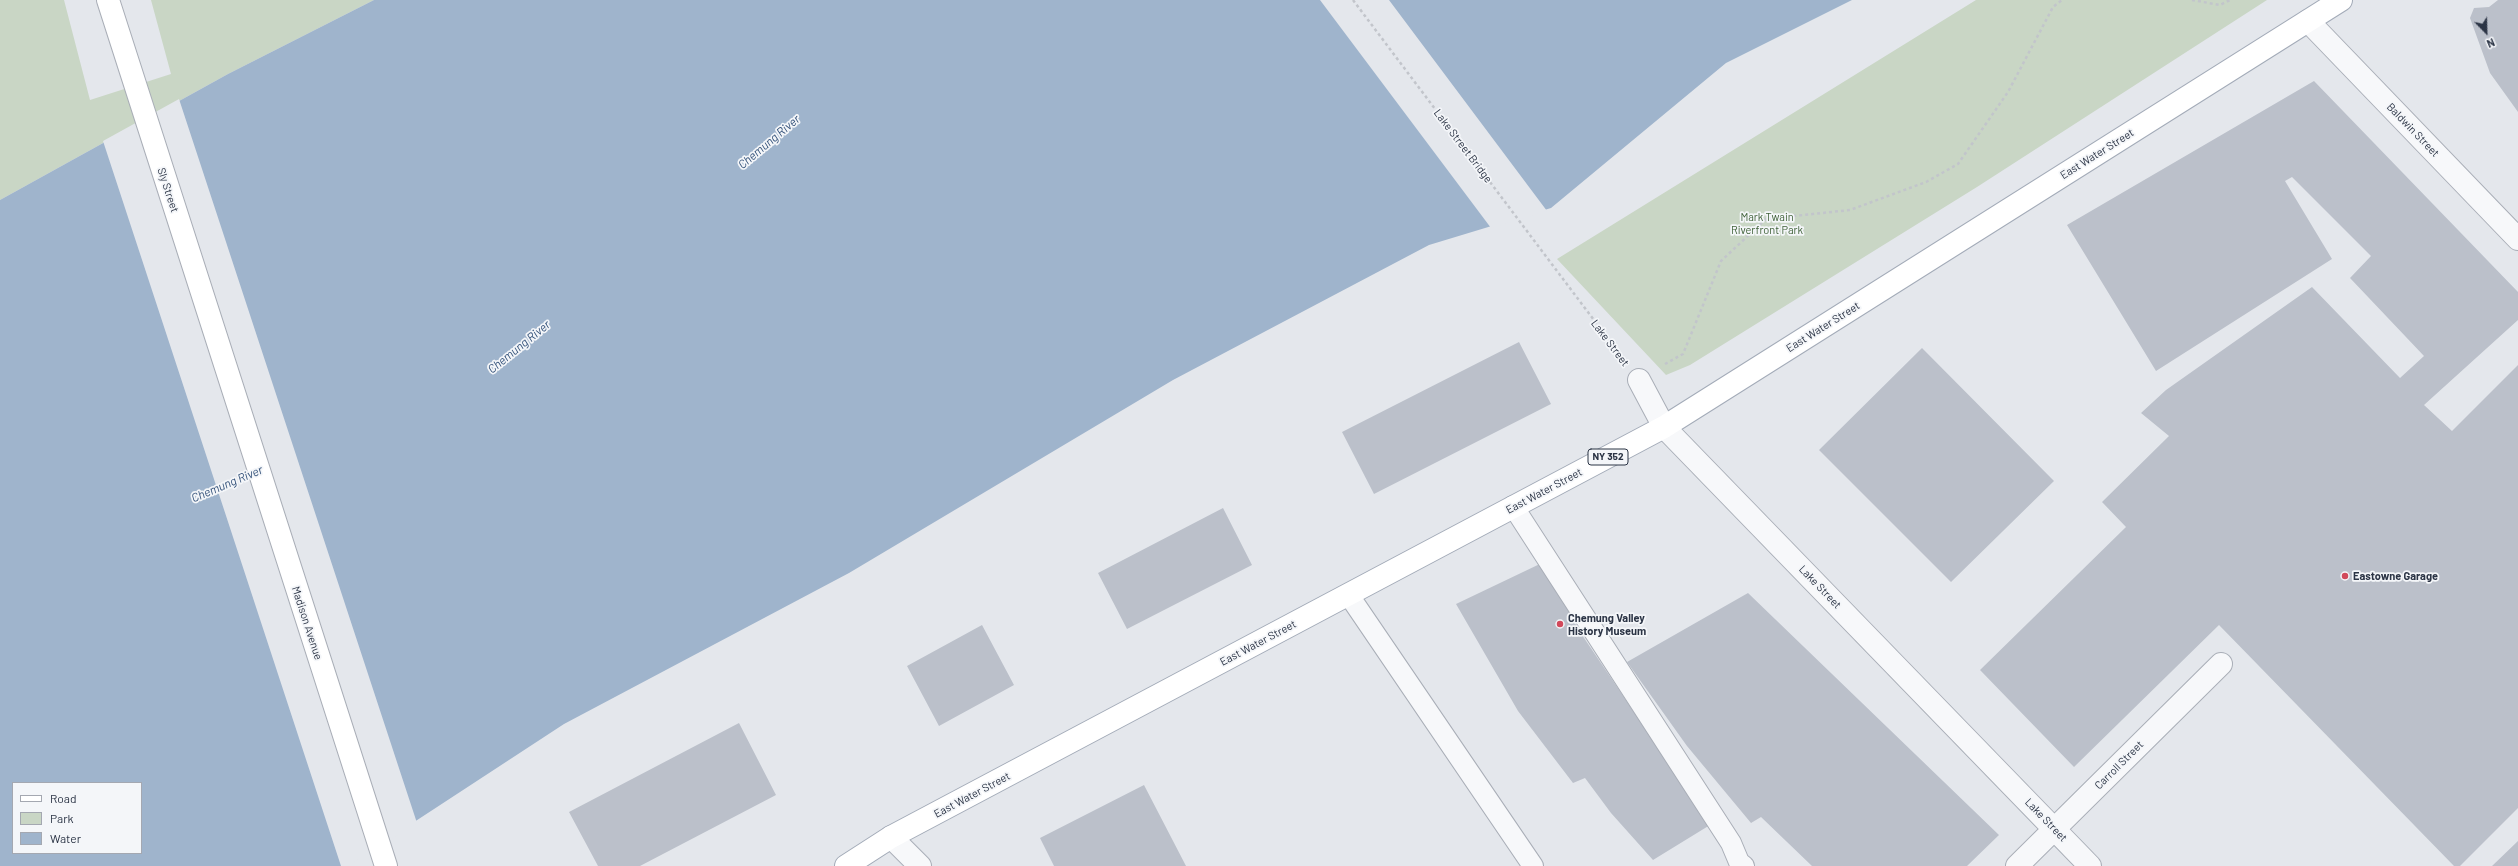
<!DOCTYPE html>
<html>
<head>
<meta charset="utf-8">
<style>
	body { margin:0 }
	#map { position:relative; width:2518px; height:866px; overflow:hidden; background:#e4e7ec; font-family:Barlow,sans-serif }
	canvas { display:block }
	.legend { position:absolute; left:12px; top:782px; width:130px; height:72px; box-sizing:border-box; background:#f4f6f9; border:1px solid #a4a8b1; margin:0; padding:5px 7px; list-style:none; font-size:12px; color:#2b3445 }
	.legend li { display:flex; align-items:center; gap:8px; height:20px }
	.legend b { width:20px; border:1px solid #a4a8b1 }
	.north { position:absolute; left:2466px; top:12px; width:40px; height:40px; -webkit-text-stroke:3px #f4f6f9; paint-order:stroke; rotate:157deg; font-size:11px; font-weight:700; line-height:16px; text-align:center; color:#2b3445 }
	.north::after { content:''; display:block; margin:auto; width:14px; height:18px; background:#2b3445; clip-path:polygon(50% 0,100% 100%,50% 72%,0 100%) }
</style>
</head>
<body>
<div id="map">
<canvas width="2518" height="866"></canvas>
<ul class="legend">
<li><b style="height:5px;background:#fff"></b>Road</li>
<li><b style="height:11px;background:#c9d6c5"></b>Park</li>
<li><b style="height:11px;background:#9fb4cc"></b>Water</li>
</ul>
<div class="north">N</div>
</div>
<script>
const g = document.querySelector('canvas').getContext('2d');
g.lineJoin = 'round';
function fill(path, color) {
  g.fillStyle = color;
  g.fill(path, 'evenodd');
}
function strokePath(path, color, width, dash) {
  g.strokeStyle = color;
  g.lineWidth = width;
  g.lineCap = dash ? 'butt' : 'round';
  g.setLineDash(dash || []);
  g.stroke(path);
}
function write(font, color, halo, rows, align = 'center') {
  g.font = font + ' Barlow,sans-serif';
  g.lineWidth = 3.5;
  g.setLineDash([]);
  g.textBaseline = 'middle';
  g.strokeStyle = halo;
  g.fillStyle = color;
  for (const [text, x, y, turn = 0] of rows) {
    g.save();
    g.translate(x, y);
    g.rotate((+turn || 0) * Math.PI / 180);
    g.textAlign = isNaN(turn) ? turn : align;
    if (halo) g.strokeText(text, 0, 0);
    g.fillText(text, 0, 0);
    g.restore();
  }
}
const green = new Path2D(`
	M0,0H64L90,100L171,74L151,0H374L228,74L0,200Z
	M1976,0H2267L1977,187L1690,365L1666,375L1557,259Z`);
const water = new Path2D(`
	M374,0H1852L1726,63L1551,208L1429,245L1173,380L849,573L564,724L353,862L342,866H0V200L228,74ZM13,783H141V853H13Z`);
const pier = new Path2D(`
	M1320,0H1389L1547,211L1491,228Z
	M179,99L417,823L348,866H341L103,141Z`);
const building = new Path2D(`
	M2498,0H2518V112L2490,73L2470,18L2474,8L2489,7Z
	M2314,81L2518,292V320L2424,405L2452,431L2518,365V808L2460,866H2454L2219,625L2074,767L1980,670L2126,527L2102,502L2169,436L2141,413L2166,390L2312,287L2400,378L2424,356L2350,278L2371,256L2292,177L2285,181L2332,259L2156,371L2067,225Z
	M1519,342L1551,404L1374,494L1342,432Z
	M1922,348L2054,481L1951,582L1819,450Z
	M1223,508L1252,565L1127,629L1098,573Z
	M1544,562L1578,629L1710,825L1653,860L1611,813L1585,778L1573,783L1518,711L1456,604Z
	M1748,593L1999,835L1967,866H1812L1761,817L1751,823L1687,746L1627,662Z
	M982,625L1014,685L939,726L907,666Z
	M739,723L776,795L640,866H598L569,812Z
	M1144,785L1186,866H1054L1040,838Z
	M2518,841V866H2492Z`);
const path = new Path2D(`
	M1353,0L1621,356
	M2192,0L2220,5L2230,0
	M1665,364L1683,354L1721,261L1766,219L1850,210L1926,182L1958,164L2008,92L2053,7L2062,0`);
const service = new Path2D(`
	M1513,506L1731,843L1739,862L1744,866
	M1348,594L1533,866`);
const minor = new Path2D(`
	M2308,21L2518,239
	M891,837L920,866
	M2017,866L2221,664`);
const tertiary = new Path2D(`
	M1639,380L1664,427L2090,866`);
const secondary = new Path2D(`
	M108,0L386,866`);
const primary = new Path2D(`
	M846,866L891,837L1664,427L2341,0`);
const markers = [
	[2345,576,4,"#d1495b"],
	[1560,624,4,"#d1495b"]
];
const shields = [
	[1608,457,40]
];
const shieldNames = [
	["NY 352",1608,457]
];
const streetNames = [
	["Baldwin Street",2413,130,46],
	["Lake Street Bridge",1463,146,53],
	["East Water Street",2097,154,-32],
	["Sly Street",168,190,72],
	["East Water Street",1823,327,-32],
	["Lake Street",1610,343,53],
	["East Water Street",1544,491,-28],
	["Lake Street",1820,587,46],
	["Madison Avenue",307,623,72],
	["East Water Street",1258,643,-28],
	["Carroll Street",2119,765,-45],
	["East Water Street",972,795,-28],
	["Lake Street",2046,820,46]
];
const parkNames = [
	["Mark Twain",1767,217],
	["Riverfront Park",1767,230]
];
const poiNames = [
	["Eastowne Garage",2353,576],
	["Chemung Valley",1568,618],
	["History Museum",1568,631]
];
const waterNames = [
	["Chemung River",769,142,-40],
	["Chemung River",519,347,-39],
	["Chemung River",227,484,-23]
];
fill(green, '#c9d6c5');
fill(water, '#9fb4cc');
fill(pier, '#e4e7ec');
fill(building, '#bbc0ca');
strokePath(service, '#a9aeb7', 22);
strokePath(minor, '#a9aeb7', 24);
strokePath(tertiary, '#a9aeb7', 24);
strokePath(secondary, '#a9aeb7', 24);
strokePath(primary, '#a3abb8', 24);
strokePath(path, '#c2c5cb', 2.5, [3, 3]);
strokePath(service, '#f7f8fa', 20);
strokePath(minor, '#f7f8fa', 22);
strokePath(tertiary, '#f7f8fa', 22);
strokePath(secondary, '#fff', 22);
strokePath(primary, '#fff', 22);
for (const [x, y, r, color] of markers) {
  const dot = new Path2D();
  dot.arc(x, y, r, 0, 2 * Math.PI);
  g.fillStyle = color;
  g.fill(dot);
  strokePath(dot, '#f4f6f9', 1.5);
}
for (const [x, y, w] of shields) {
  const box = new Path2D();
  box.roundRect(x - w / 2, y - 8, w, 16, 3);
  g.fillStyle = '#f4f6f9';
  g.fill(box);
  strokePath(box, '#2b3445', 1);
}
write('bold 10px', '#2b3445', null, shieldNames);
write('11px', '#2b3445', '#f4f6f9', streetNames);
write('11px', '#3f6138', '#f4f6f9', parkNames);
write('bold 11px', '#2b3445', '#f4f6f9', poiNames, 'left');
write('italic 12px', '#34527a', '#f4f6f9', waterNames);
</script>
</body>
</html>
